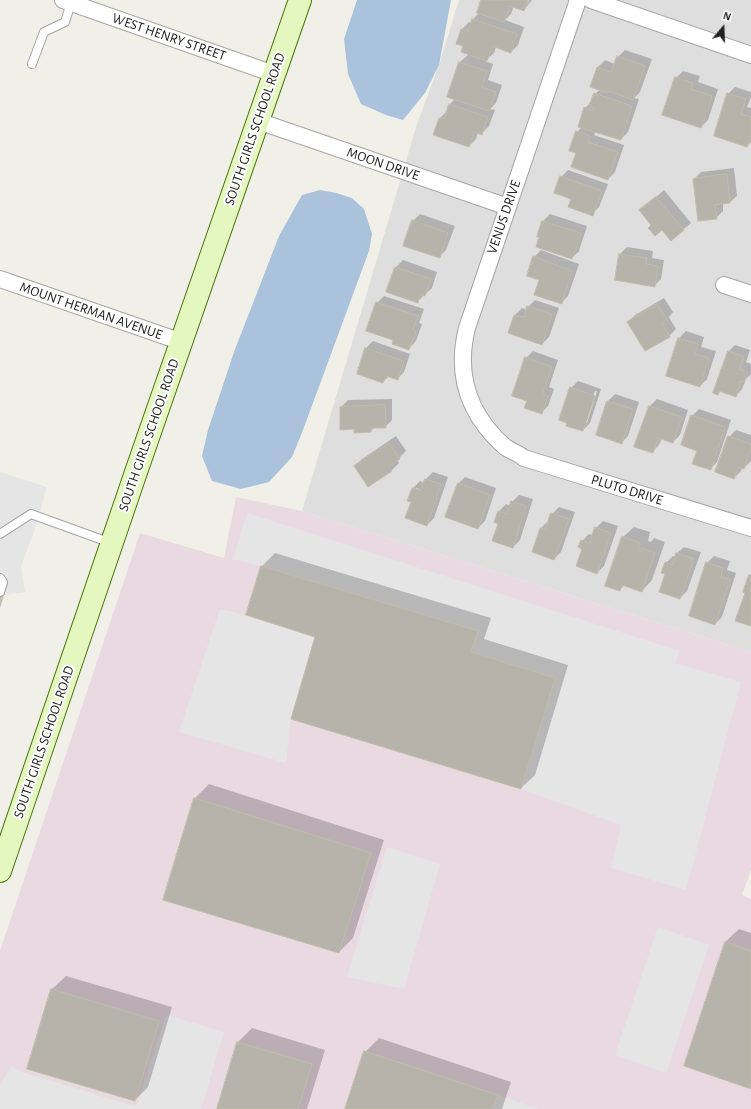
<!DOCTYPE html>
<html>
<head>
<meta charset="utf-8">
<style>
	body { margin:0 }
	#map { position:relative; width:751px; height:1109px; overflow:hidden; background:#f1f0e8; font-family:"Alegreya Sans",sans-serif }
	canvas { display:block }
	.north { position:absolute; left:703px; top:8px; width:40px; height:40px; -webkit-text-stroke:3px #fff; paint-order:stroke; rotate:19deg; font-size:11px; font-weight:700; line-height:16px; text-align:center; color:#212121 }
	.north::after { content:''; display:block; margin:auto; width:14px; height:18px; background:#212121; clip-path:polygon(50% 0,100% 100%,50% 72%,0 100%) }
</style>
</head>
<body>
<div id="map">
<canvas width="751" height="1109"></canvas>
<div class="north">N</div>
</div>
<script>
const g = document.querySelector('canvas').getContext('2d');
g.lineJoin = 'round';
function fill(path, color) {
  g.fillStyle = color;
  g.fill(path, 'evenodd');
}
function strokePath(path, color, width, dash) {
  g.strokeStyle = color;
  g.lineWidth = width;
  g.lineCap = dash ? 'butt' : 'round';
  g.setLineDash(dash || []);
  g.stroke(path);
}
function write(font, color, halo, rows, align = 'center') {
  g.font = font + ' "Alegreya Sans",sans-serif';
  g.lineWidth = 4;
  g.setLineDash([]);
  g.textBaseline = 'middle';
  g.strokeStyle = halo;
  g.fillStyle = color;
  for (const [text, x, y, turn = 0] of rows) {
    g.save();
    g.translate(x, y);
    g.rotate((+turn || 0) * Math.PI / 180);
    g.textAlign = isNaN(turn) ? turn : align;
    if (halo) g.strokeText(text, 0, 0);
    g.fillText(text, 0, 0);
    g.restore();
  }
}
const residential = new Path2D(`
	M459,0H751V652L302,511L417,124L439,65Z`);
const industrial = new Path2D(`
	M236,497L302,511L751,652V870L742,895L751,899V1109H0V951L140,533L224,558Z`);
const parking = new Path2D(`
	M0,472L47,487L35,529L21,566L25,592L0,596Z
	M247,513L680,651L675,663L741,682L686,890L611,868L621,825L521,789L555,678L471,652L477,631L261,566L233,559Z
	M220,609L246,615L315,637L291,719L286,763L179,732Z
	M387,847L440,864L404,989L347,977Z
	M658,927L709,945L666,1073L615,1055Z
	M166,1015L224,1032L201,1109H0V1085L11,1066L22,1072L136,1107Z
	M498,1095L538,1109H493Z`);
const water = new Path2D(`
	M357,0H451L439,65L425,93L403,120L386,115L361,104L348,74L344,39Z
	M320,190L336,193L352,198L364,209L372,234L369,251L303,430L292,457L269,482L241,489L212,481L202,456L208,430L234,352L279,236L302,195Z`);
const shadow = new Path2D(`
	M482,0H527L526,3H528L529,0H532L524,10L514,6L511,14L505,20L524,27L518,45L511,52L496,47L494,53L485,61L493,64L488,80L502,85L496,103L490,109L495,110L489,126L482,133L478,132L476,139L469,146L440,118L447,111L450,104L455,99L449,97L460,62L469,54L464,45L458,43L462,29L469,22L472,23L473,19L480,12Z
	M625,50L652,59L640,92L634,98L639,99L628,132L621,139L596,131L594,135L624,145L615,172L608,179L577,152V132L582,127L585,108L592,101L595,94L600,89L591,86L598,67L605,60L615,64L618,57Z
	M683,71L700,76L698,82L718,89L708,120L701,127L676,78Z
	M735,87L751,92V97L747,107L751,108V142L747,146L728,94Z
	M734,168L737,196L730,202L723,203V211L716,218L694,179L701,172Z
	M568,170L608,184L599,207L592,214L561,177Z
	M664,190L691,223L671,240L662,229L653,225L648,204Z
	M420,214L455,226L446,250L439,257L413,221Z
	M550,214L587,226L579,251L572,258L538,236L543,221Z
	M627,247L653,251L652,258L664,260L661,279L654,286L616,279L620,254Z
	M541,250L579,264L568,296L561,303L540,279L534,257Z
	M403,260L437,272L432,288L417,302L387,292L396,267Z
	M384,296L424,309L419,323L422,324L416,341L409,348L395,339L377,303Z
	M664,298L673,312L669,317L676,329L669,336L629,322L635,315Z
	M535,300L559,308L549,337L542,344L515,315L522,308L527,310L528,307Z
	M686,331L704,337L701,347L716,351L707,379L700,386L679,338Z
	M373,341L410,354L404,372L397,379L389,376L383,382L358,373L366,348Z
	M735,345L750,350L746,362L751,364V374L746,379L742,389L736,396L721,391L718,394L728,352Z
	M533,351L558,360L549,387L554,389L548,406L541,413L528,400L526,358Z
	M578,381L601,389L590,423L583,430L571,388ZM595,391H597L587,423H584Z
	M615,394L639,402L628,436L621,443L608,401Z
	M392,399V420L385,427H375L371,431L355,428L341,407L348,400Z
	M657,399L688,410L680,435L673,442L662,438L659,445L652,452L635,446L650,406Z
	M699,409L731,420L717,462L710,469L698,450L692,416Z
	M736,430L751,435V461L744,468L742,467L741,471L734,478L729,437Z
	M396,436L406,451L397,460L399,463L392,470L368,486L355,466L362,459Z
	M433,472L448,477L434,518L427,525L412,502L413,488L420,481L424,483L426,479ZM416,488L425,491L416,490Z
	M465,477L496,488L485,521L478,528L458,484Z
	M519,495L533,499L520,540L513,547L499,523L495,522L499,511L506,504L511,506L512,502Z
	M559,507L575,512L561,552L554,559L533,551L541,528L548,521L552,514Z
	M603,521L618,526L604,566L597,573L583,548L582,541L589,534L593,535L596,528Z
	M634,527L650,532L648,541L651,542L654,538L665,542L652,580L642,591L625,585L619,590L623,537Z
	M684,547L701,552L687,591L680,598L666,573V563L673,556L676,557L677,553Z
	M275,553L491,618L484,639L568,665L535,775L521,788L316,636L262,566Z
	M714,556L730,561L727,570L736,573L722,617L715,624L707,563Z
	M0,580L8,583L0,608Z
	M209,784L384,840L353,938L339,952L164,900L195,798Z
	M739,929L751,933V1088L725,942Z
	M66,976L172,1007L148,1087L135,1100L52,989Z
	M252,1028L325,1050L307,1109H218L238,1042Z
	M379,1038L511,1082L502,1109H346L365,1052Z`);
const building = new Path2D(`
	M481,0H528L524,11L510,6L504,22L477,13Z
	M472,19L517,34L511,53L492,46L487,61L461,52L463,46L456,44L461,29L468,31Z
	M617,56L645,66L633,100L609,91L608,93L590,87L597,67L611,72Z
	M459,62L487,71L482,87L496,92L489,111L447,97Z
	M675,77L693,83L691,89L712,96L701,128L662,115Z
	M594,93L632,106L621,140L578,127L584,107L593,111L594,108L589,107Z
	M727,93L746,99L741,114L751,117V135L747,147L714,136Z
	M449,104L488,117L482,135L474,132L469,147L433,135L439,118L444,119Z
	M576,131L590,136L588,142L618,152L608,180L571,167L576,153L569,151Z
	M727,174L730,203L715,205L717,219L698,221L693,179Z
	M560,176L602,191L593,216L568,207L571,199L554,193Z
	M656,197L684,230L671,241L662,230L655,236L648,228L651,225L639,210Z
	M412,220L448,233L440,258L403,246Z
	M542,221L581,233L572,259L536,247L539,237H537Z
	M619,254L647,258L646,264L658,266L655,287L615,280Z
	M533,256L572,271L562,304L534,295L539,280L527,276Z
	M395,267L431,279L425,296L420,294L418,303L386,292Z
	M376,302L418,316L413,330L416,331L409,350L392,344L393,340L366,331Z
	M657,304L667,320L662,323L670,337L645,351L627,322Z
	M527,306L552,314L542,345L508,333L514,315L524,317Z
	M678,338L698,344L695,354L709,358L700,387L666,376Z
	M365,348L404,361L398,380L386,376L383,383L357,374Z
	M728,351L744,357L740,369L748,372L744,382L741,381L736,397L719,391L718,395L713,393Z
	M525,357L552,367L542,394L548,396L542,414L524,408L527,401L512,396Z
	M570,387L595,396L583,431L566,426L567,423L559,420Z
	M607,401L633,409L622,444L596,435Z
	M385,405L386,428H371V432L354,433V429L340,430V407Z
	M649,406L682,417L673,443L658,438L653,453L634,447Z
	M691,415L725,427L711,470L692,464L697,451L681,445Z
	M728,436L751,444V449L744,469L738,467L734,479L715,472Z
	M389,443L400,459L389,466L392,471L368,487L354,466Z
	M425,479L441,484L427,526L405,518L411,502L407,501L412,488L420,490Z
	M458,483L490,495L478,529L445,517Z
	M511,501L526,506L513,548L492,541L498,524L494,522L498,511L507,514Z
	M551,513L569,519L554,560L532,552L540,528L545,529Z
	M595,527L611,533L597,574L576,566L582,549L578,547L581,540L589,543Z
	M622,536L640,543L638,551L641,552L642,548L655,553L642,592L622,585L620,591L605,586Z
	M676,553L694,559L680,599L659,592L665,574L661,573L665,562L672,565Z
	M706,562L723,568L721,577L730,580L715,625L689,616Z
	M261,566L478,631L471,652L555,678L521,789L291,719L315,637L246,615Z
	M749,575H751V626L735,621L745,593L743,592Z
	M194,798L371,853L339,953L163,900Z
	M725,942L751,951V1089L684,1066Z
	M51,989L159,1021L135,1101L27,1069Z
	M237,1042L312,1064L298,1109H217Z
	M364,1051L498,1095L493,1109H345Z`);
const service = new Path2D(`
	M32,64L44,32L65,22L71,3
	M0,534L31,514L111,543
	M0,578L3,582L0,592`);
const minor = new Path2D(`
	M63,0L274,74
	M578,0L467,328C455,376 469,415 505,447C511,451 518,453 524,458L751,528
	M591,0L751,55
	M258,121L508,207
	M0,279L182,342
	M724,285L751,294`);
const secondary = new Path2D(`
	M0,871L135,475L300,0`);
const streetNames = [
	["WEST HENRY STREET",169,37,19],
	["SOUTH GIRLS SCHOOL ROAD",255,129,-71],
	["MOON DRIVE",383,164,19],
	["VENUS DRIVE",504,217,-71],
	["MOUNT HERMAN AVENUE",91,311,19],
	["SOUTH GIRLS SCHOOL ROAD",149,435,-71],
	["PLUTO DRIVE",627,490,17],
	["SOUTH GIRLS SCHOOL ROAD",44,742,-71]
];
fill(residential, '#dfdede');
fill(industrial, '#e9dae2');
fill(parking, '#e5e5e5');
fill(water, '#abc2dc');
fill(shadow, '#0003');
fill(building, '#b6b3aa');
strokePath(building, '#c2bcab', 1);
strokePath(service, '#a5a5a5', 10);
strokePath(minor, '#a5a5a5', 18);
strokePath(secondary, '#49750b', 24);
strokePath(service, '#fff', 8);
strokePath(minor, '#fff', 16);
strokePath(secondary, '#e3f7bf', 22);
write('14px', '#212121', '#fff', streetNames);
</script>
</body>
</html>
